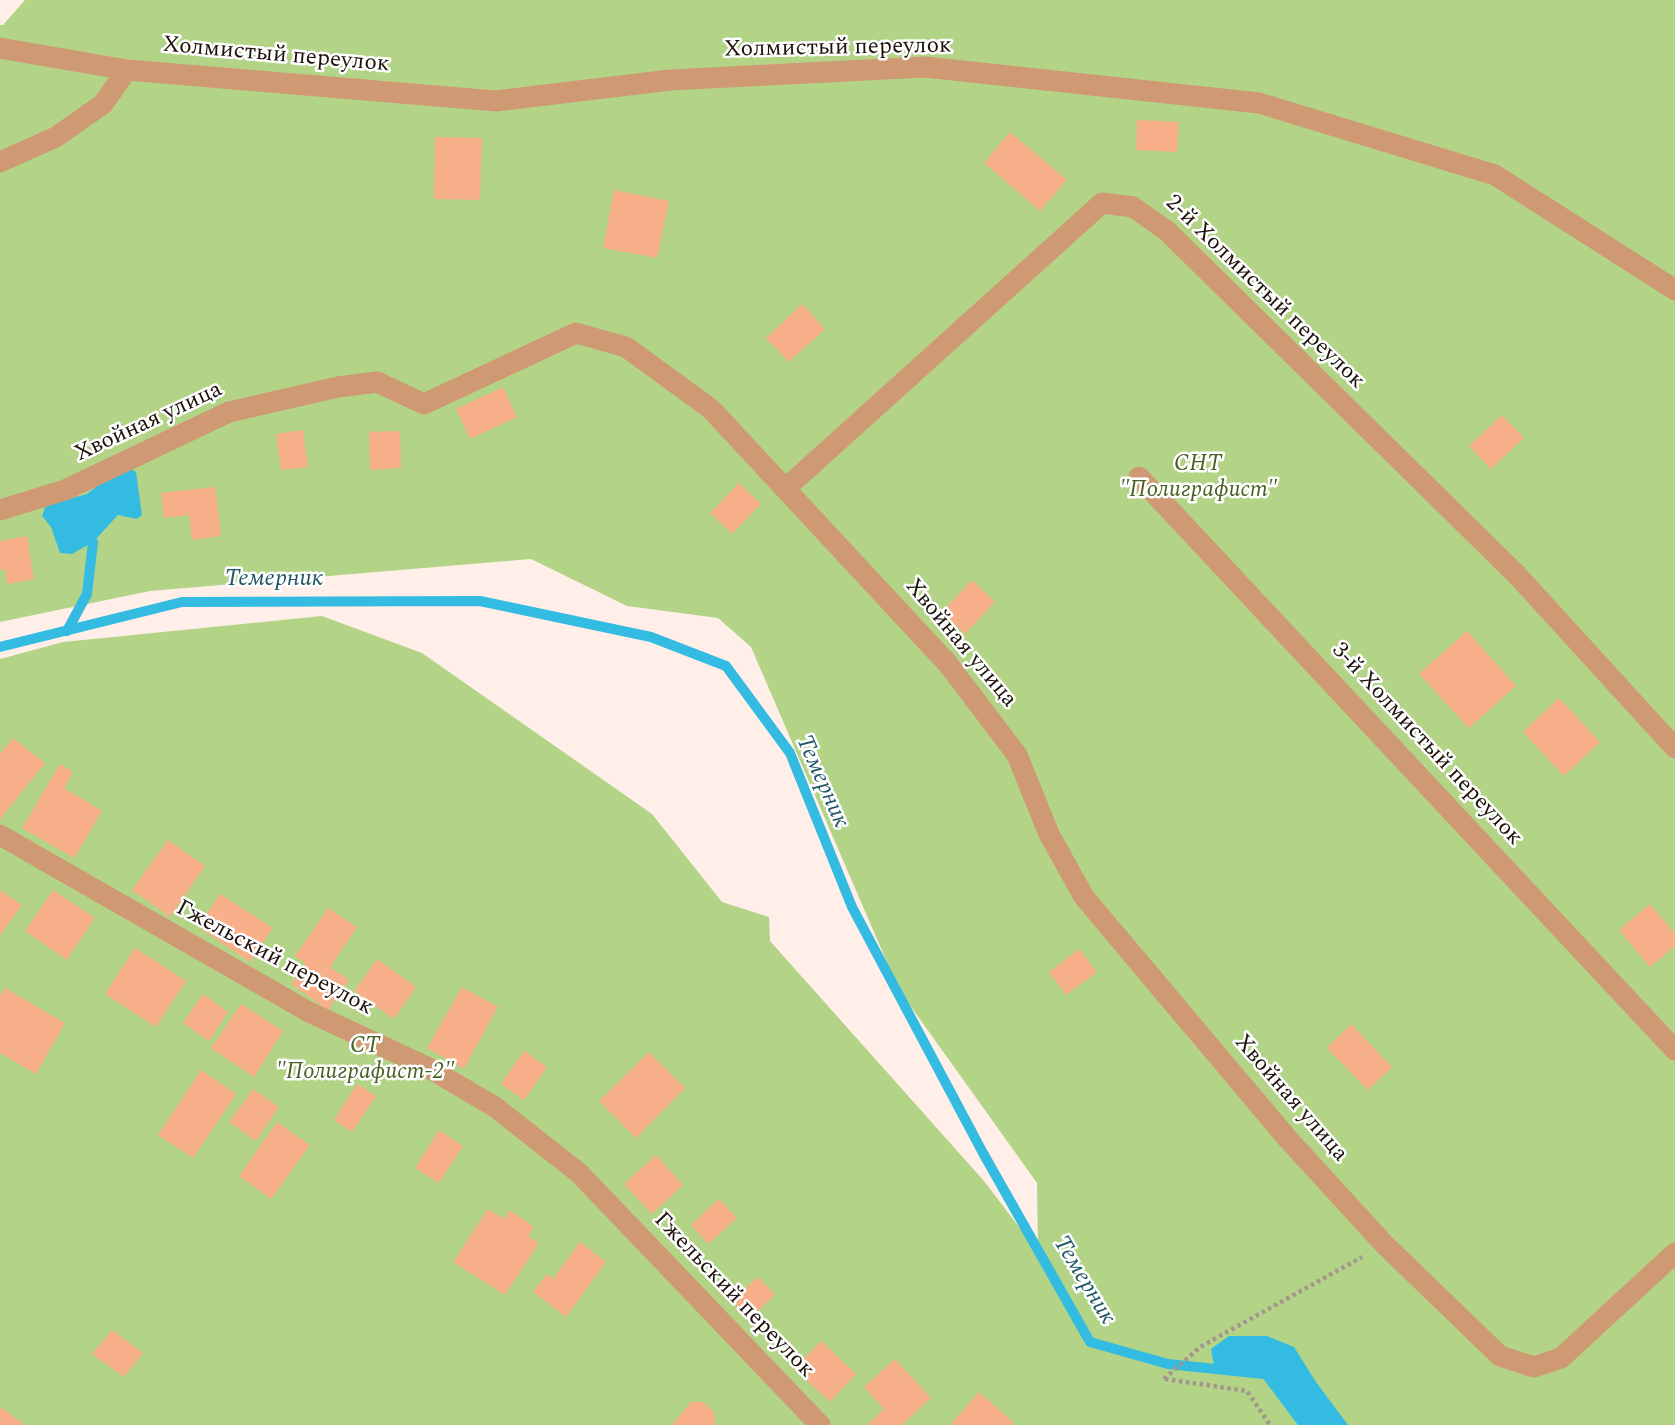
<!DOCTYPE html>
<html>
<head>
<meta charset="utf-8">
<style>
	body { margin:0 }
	canvas { display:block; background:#ffefe8 }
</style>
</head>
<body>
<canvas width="1675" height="1425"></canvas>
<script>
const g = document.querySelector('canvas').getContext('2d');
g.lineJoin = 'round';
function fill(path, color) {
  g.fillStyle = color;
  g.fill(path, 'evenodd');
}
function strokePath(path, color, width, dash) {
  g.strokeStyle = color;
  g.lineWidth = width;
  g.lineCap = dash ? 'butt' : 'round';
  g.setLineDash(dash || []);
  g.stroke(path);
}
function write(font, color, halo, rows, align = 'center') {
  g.font = font + ' Spectral,serif';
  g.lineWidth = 5;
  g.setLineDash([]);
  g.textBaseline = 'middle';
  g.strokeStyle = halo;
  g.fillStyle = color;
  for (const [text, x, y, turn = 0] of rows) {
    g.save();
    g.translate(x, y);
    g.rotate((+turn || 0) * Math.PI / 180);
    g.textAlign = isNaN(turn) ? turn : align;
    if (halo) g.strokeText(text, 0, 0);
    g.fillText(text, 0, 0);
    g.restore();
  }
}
const green = new Path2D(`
	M25,0H1675V1425H0V659L63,642L322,616L422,653L652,814L722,902L769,917L770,941L984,1181L1038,1252L1037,1183L899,990L751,647L718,618L627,606L531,559L150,591L0,622V25H3Z`);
const water = new Path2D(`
	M130,468L136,472L142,515L137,519L118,515L93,542L72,554L60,553L51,527L42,516L46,505L87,494L104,481Z
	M1229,1336H1267L1294,1347L1316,1382L1348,1425H1298L1259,1373L1215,1371L1211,1349Z`);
const stream = new Path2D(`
	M67,631L87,594L93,542
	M0,647L182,602L480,601L651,637L726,666L790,753L852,907L983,1153L1090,1342L1168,1364L1273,1375`);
const building = new Path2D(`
	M1137,120L1179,122L1177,152L1136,150Z
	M1010,132L1067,180L1040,211L984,163Z
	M435,137L482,138L480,200L434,199Z
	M614,190L669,201L657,258L603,248Z
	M802,304L825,329L789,362L766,338Z
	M503,387L517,417L470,439L456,409Z
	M1502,415L1524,438L1491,469L1469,446Z
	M303,430L308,467L281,470L276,434Z
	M400,431L401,468L370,470L369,432Z
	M739,483L761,504L732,534L710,513Z
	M215,487L221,536L192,540L189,515L164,518L161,493Z
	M27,536L34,579L7,584L5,569L0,570V541Z
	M972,580L995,602L965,634L942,612Z
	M1467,631L1516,686L1469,728L1419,674Z
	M1559,698L1600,742L1564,776L1523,732Z
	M13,738L45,763L0,819V754Z
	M60,764L73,772L64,788L102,811L74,858L22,828Z
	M168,840L205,866L170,917L132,890Z
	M0,890L22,905L0,936Z
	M53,890L95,918L67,960L25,931Z
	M220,894L273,928L250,962L198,927Z
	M1650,904L1675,934V946L1650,967L1619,930Z
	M328,908L357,927L330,967L349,980L328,1010L291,984L305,963L295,956Z
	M135,948L186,981L156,1027L105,994Z
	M1079,949L1097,972L1066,995L1049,972Z
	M377,959L416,987L394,1019L354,991Z
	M462,987L498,1007L464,1069L427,1048Z
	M5,988L65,1023L36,1074L0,1053V996Z
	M203,994L228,1012L209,1041L183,1023Z
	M241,1004L283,1031L254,1077L211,1048Z
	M1351,1024L1392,1067L1368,1090L1327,1048Z
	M524,1051L547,1067L524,1100L501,1084Z
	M649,1052L685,1088L636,1138L599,1101Z
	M201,1070L236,1094L193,1158L158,1135Z
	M357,1084L376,1096L352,1132L334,1120Z
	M253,1089L279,1107L256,1141L229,1122Z
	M277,1122L310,1145L271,1199L239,1176Z
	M439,1130L463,1146L439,1183L415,1168Z
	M656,1155L683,1185L652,1214L624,1184Z
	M719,1199L737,1218L708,1244L691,1225Z
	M488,1209L504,1219L510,1210L534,1227L528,1236L539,1243L505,1295L453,1262Z
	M580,1242L606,1262L566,1317L533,1292L547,1274L553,1279Z
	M758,1277L775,1295L749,1319L732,1300Z
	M112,1330L143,1353L124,1377L92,1354Z
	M821,1341L856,1374L830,1402L794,1369Z
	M895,1359L931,1398L902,1425H867L884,1409L864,1387Z
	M979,1392L1014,1423L1012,1425H950Z
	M691,1402H703L714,1412L715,1425H672Z
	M0,1407L25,1425H0Z`);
const path = new Path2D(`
	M1164,1379L1200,1347L1362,1257
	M1165,1379L1247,1391L1270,1425`);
const street = new Path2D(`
	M0,48L127,70L496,101L670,80L925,67L1259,103L1495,175L1675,290
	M0,162L56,137L103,104L127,70
	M1139,477L1675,1050
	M786,488L1102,203L1133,207L1167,231L1517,575L1675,748
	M0,510L65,490L229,412L338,387L377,382L424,404L576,333L626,347L711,409L948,664L1017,755L1049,834L1084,897L1287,1138L1384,1244L1500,1356L1534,1367L1561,1358L1675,1253
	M0,835L309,1012L429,1068L495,1107L579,1173L820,1425`);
const streetNames = [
	["Холмистый переулок",838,49,-1],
	["Холмистый переулок",276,56,5],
	["2-й Холмистый переулок",1264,293,44],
	["Хвойная улица",149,423,-25],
	["Хвойная улица",960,644,50],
	["3-й Холмистый переулок",1426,745,47],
	["Гжельский переулок",274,959,28],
	["Хвойная улица",1290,1099,49],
	["Гжельский переулок",733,1296,46]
];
const parkNames = [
	["СНТ",1198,465],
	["\"Полиграфист\"",1198,491],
	["СТ",365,1047],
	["\"Полиграфист-2\"",365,1073]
];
const waterNames = [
	["Темерник",274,580],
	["Темерник",821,782,66],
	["Темерник",1083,1281,59]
];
fill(green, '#b3d487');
fill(water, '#34bbe1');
strokePath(stream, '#34bbe1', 10);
fill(building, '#f8b08a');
strokePath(path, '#a4958e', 4.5, [3.5, 3.5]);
strokePath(street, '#cf9974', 21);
write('23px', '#1d110a', '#fff', streetNames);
write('italic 23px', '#496022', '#fff', parkNames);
write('italic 24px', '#235767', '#fff', waterNames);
</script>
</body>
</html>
